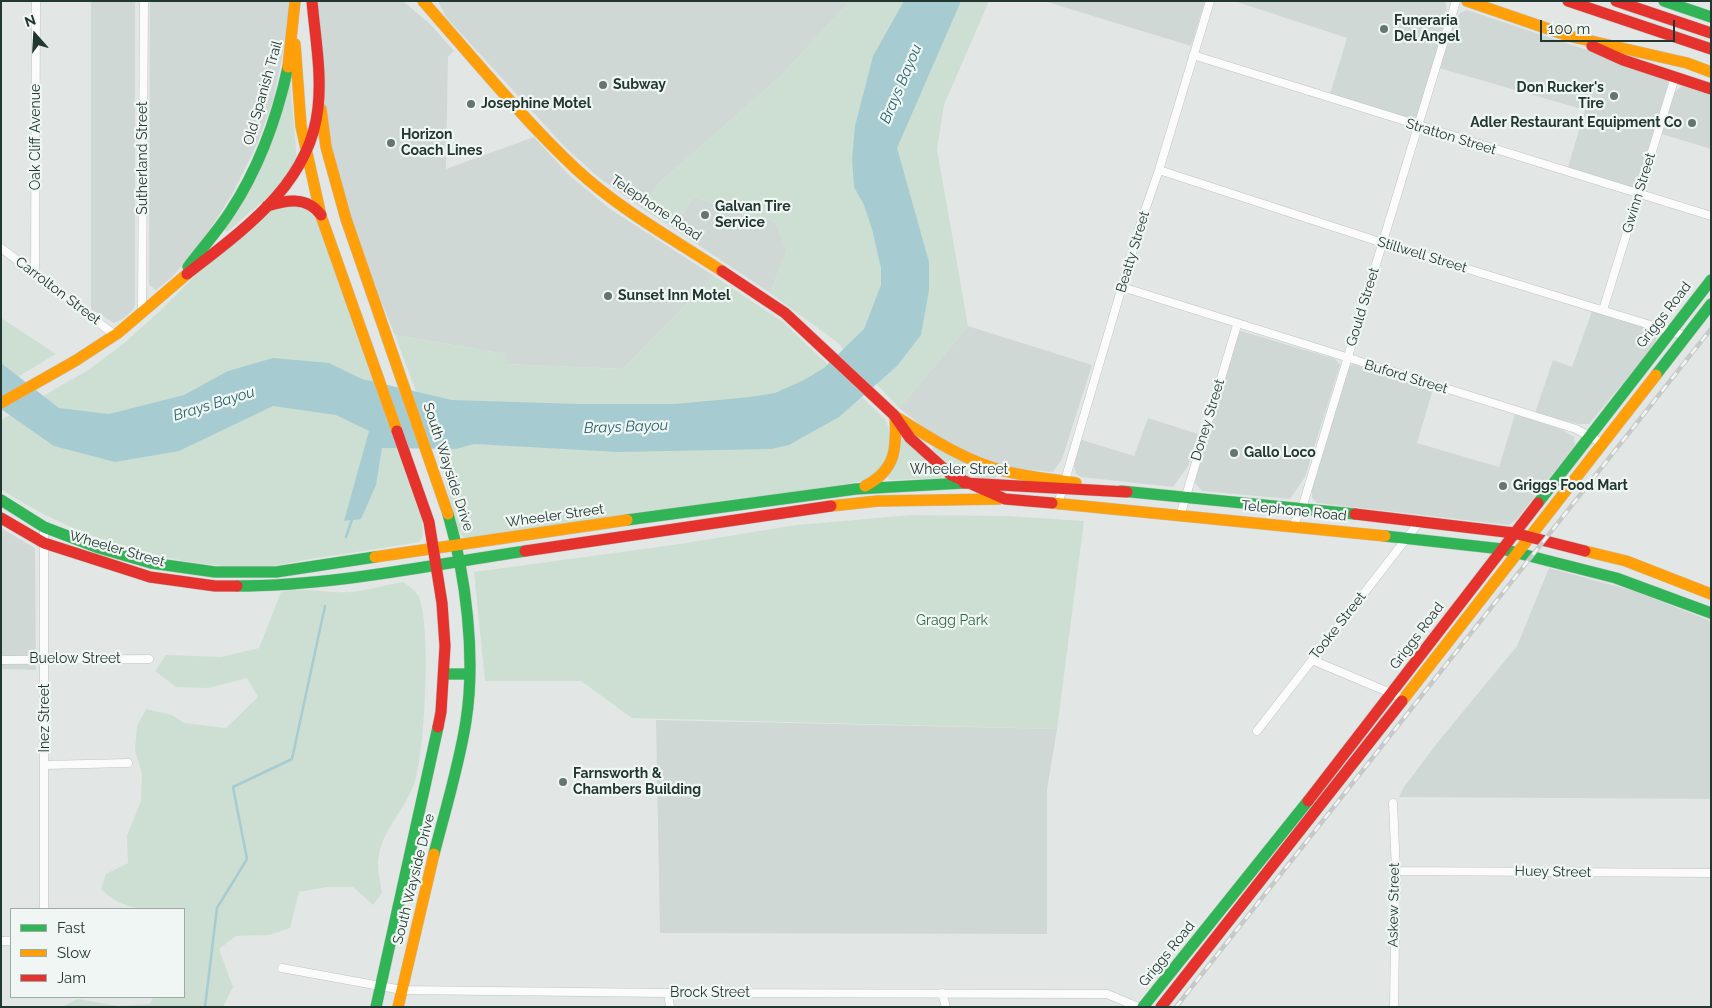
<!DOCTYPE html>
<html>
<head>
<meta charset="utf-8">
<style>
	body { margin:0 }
	#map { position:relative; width:1712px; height:1008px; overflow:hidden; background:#e2e7e5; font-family:Raleway,sans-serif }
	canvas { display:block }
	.frame { position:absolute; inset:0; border:2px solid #233731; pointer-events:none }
	.legend { position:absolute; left:10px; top:908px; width:175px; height:90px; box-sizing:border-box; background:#f0f6f3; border:1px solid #9eaaa5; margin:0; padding:6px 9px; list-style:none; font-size:15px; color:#233731 }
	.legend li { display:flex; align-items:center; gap:10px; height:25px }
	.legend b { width:25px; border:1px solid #9eaaa5 }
	.north { position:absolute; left:10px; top:10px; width:50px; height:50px; -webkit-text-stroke:4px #f0f6f3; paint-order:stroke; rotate:341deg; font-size:14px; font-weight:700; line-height:20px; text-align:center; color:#233731 }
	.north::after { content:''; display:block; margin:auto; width:18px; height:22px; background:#233731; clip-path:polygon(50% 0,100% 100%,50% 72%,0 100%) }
	.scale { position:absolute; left:1540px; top:20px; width:135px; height:22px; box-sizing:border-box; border:2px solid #233731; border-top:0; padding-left:6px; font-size:15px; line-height:18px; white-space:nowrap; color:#233731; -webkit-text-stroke:4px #f0f6f3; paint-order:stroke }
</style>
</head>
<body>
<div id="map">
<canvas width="1712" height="1008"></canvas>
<div class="frame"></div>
<ul class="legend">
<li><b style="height:6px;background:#30b455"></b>Fast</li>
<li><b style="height:6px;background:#ff9f0a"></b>Slow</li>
<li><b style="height:6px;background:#e5322d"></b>Jam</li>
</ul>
<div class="north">N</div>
<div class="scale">100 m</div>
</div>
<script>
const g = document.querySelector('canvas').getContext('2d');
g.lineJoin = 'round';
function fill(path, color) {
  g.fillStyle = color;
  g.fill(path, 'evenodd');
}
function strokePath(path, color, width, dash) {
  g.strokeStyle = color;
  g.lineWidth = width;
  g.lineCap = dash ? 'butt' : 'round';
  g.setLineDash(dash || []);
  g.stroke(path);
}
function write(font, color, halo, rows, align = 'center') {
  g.font = font + ' Raleway,sans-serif';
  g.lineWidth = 4.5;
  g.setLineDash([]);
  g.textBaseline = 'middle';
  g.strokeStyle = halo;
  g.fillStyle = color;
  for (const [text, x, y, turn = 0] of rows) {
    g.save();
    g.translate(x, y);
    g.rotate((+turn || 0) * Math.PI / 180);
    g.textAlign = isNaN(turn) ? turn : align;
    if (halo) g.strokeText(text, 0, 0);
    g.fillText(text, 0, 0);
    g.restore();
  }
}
const built = new Path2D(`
	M91,1H135V305L133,310L124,318L114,323L91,309Z
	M150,1H289L284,49L273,101L257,144L233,193L200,245L171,278L156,290L149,285Z
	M315,1H403L431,25L454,51L448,57L446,169L534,137L569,175L610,209L714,276L623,369L505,364V354L395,335L380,299L352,221L328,137L321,93Z
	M438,1H850L780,77L658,184L643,209L597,176L565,147L446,17Z
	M1044,1H1205L1191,46Z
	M1234,1L1445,2L1448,14L1418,117L1413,120L1330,94L1347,38Z
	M1467,10L1605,56L1667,80L1668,84L1637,187L1633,188L1568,167L1585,110L1439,68L1452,26L1460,13Z
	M1682,86L1711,95V149L1662,134L1674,93Z
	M694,197L748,216L768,218L776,223L787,250L770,293L673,228Z
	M1592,311L1647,327L1656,336V343L1589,424H1578L1535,413L1553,360L1572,367Z
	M968,326L1092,365L1062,459L1053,472L1013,468L975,457L926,429L899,408Z
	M1241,331L1335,359L1340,365L1305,477L1290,499L1202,491L1195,483L1196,475L1238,333Z
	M1353,364L1433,389L1417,443L1499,467L1515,414L1563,430L1574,437L1575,445L1516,520L1509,525L1317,503L1312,498V488L1347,368Z
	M1148,418L1198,434L1188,466L1173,487L1081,477L1076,474L1073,461L1079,439L1134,456Z
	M1,528L35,548L36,670L1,669Z
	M1549,568L1634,591L1711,621V799L1399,797L1404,787L1438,742L1517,646Z
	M656,720L1057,729L1047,790V934L660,933Z`);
const green = new Path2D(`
	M850,1H989L944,105L937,149L968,326L899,408L837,342L770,293L787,250L776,223L768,218L748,216L694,197L673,228L643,209L658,184L780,77Z
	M290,79L297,161L289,176L270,195L227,232L223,229Z
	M303,205L315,217L422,521L423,536L419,542C382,548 346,554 309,559C294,562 277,566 260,567C174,569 72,537 1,489V420L90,369L124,343L159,312L209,262L273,207Z
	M714,276L783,322L884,418C896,438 893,468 868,479C862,482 855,482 849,484L464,538L457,528L437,448L395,335L505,354V364L623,369Z
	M1,318L56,354L1,387Z
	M905,438L943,474L941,478L889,480L888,476L900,453L901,440Z
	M934,446L953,457L997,474L995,478C959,478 958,473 932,449Z
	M912,515L1008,516L1084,521L1057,729L632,718L581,681H485L474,572L673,545L797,525Z
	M404,582C408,586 415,590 418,595C432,621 425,756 414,784C404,813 377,834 378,867C378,875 381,885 382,893L373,905L353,887H327L299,892L290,928L269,935L236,936L219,949L233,987L223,1007H62L78,999L118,1006L150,1004L153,997H184V909C151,909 126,914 101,889L106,874L128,863L127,836L141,801L142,774L135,750L137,726L146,709L172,715L184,723L226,728L258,697L247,678L208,688L176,687L155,671L166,655L221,657L259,648L281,592C305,586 327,594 351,592C366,591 388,584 404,582Z`);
const water = new Path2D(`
	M904,1H961L897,148L929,262V290L921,335L897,366L839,417L789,445L771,449L618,452L474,444L456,449L382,448L376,485L361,519L344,521L369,431L336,415L273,406L179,451L115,462L54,446L1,409V363L59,408L109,414L184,395L228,371L273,358L329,363L362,379L452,400L580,404H675L750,397L775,393L804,380L824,368L864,329L881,285V268L872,229L864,205L854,187L852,158L855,126L873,56Z`);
const stream = new Path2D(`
	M346,537L353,517
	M205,1007L217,908L247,859L233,787L292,759L325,606`);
const street = new Path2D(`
	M1193,55L1711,216
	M1159,170L1383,243L1686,336
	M1,248L115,335
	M35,273L36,1
	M1122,287L1576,429L1602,443
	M1603,310L1675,77
	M142,312L144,1
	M1058,504L1142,219L1159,170L1210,1
	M1180,516L1237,325
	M1293,526L1302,508L1456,1
	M1,660L149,659
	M1312,660L1405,699
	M1257,731L1420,521
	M45,765L128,763
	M1393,803L1396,871L1394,1007
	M1396,871L1711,873
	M44,909V527
	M1,941H11
	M282,968L402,990L668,993L1107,994L1138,1007
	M668,993L670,1007
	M942,993L946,1007`);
const fast = new Path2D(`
	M1664,1L1711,17
	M188,267C202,248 217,232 230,212C259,168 277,118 288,67
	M1656,375L1711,304
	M1121,491L1355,514
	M1,500L44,527L99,548L151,563L215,572H276L375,557
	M1538,503L1711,280
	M627,520L856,489L964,483
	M1385,536L1502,549L1616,578L1711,613
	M237,586C333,586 430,565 525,551
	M445,674H470
	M434,854C445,811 459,766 466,721C476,657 466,576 448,514
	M376,1007L438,727
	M1143,1007L1308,801`);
const slow = new Path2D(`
	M423,1C473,58 521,117 576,169C619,209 673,239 722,271
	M1467,1L1569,36L1687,63L1711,72
	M295,44L301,126L321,216L397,431
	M288,67L295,1
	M321,109L326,147L346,219L448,514
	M1,403L75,361L118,333L187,274
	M898,418C932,439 965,461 1004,471C1028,477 1052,479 1076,483
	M865,486C896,470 897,448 895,416
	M1052,503L1385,536
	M831,506L878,501L999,499
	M1585,551L1626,561L1711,594
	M375,557L627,520
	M1402,701L1656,375
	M398,1007L434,854`);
const jam = new Path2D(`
	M1568,1L1711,49
	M1616,1L1711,33
	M1592,46L1623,60L1711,89
	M267,206C287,200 307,196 321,215
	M722,271L785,313L894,415L910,438L951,475L1005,499L1052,503
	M187,274C243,230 310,184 318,108C322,73 315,36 312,1
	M397,431L429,522L442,603L445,646L441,712L438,727
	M964,483L1127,492
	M1355,514L1514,533L1585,551
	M1,518L44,543L150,577L215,586H237
	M525,551L831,506
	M1308,801L1538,503
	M1161,1007L1402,701`);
const rail = new Path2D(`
	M1176,1007L1711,329`);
const markers = [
	[1384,29,5,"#667570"],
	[603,85,5,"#667570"],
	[1614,96,5,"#667570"],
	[471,104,5,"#667570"],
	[1692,123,5,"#667570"],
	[391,143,5,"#667570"],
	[705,215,5,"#667570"],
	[608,296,5,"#667570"],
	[1234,453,5,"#667570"],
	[1503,486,5,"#667570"],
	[563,782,5,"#667570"]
];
const poiNames = [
	["Funeraria",1394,21],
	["Del Angel",1394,37],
	["Subway",613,85],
	["Don Rucker's",1604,88,"right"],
	["Tire",1604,104,"right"],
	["Josephine Motel",481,104],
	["Adler Restaurant Equipment Co",1682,123,"right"],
	["Horizon",401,135],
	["Coach Lines",401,151],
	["Galvan Tire",715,207],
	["Service",715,223],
	["Sunset Inn Motel",618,296],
	["Gallo Loco",1244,453],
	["Griggs Food Mart",1513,486],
	["Farnsworth &",573,774],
	["Chambers Building",573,790]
];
const streetNames = [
	["Old Spanish Trail",263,93,-74],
	["Oak Cliff Avenue",36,137,-90],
	["Stratton Street",1451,137,17],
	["Sutherland Street",143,158,-90],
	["Gwinn Street",1639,193,-73],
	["Telephone Road",656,208,34],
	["Beatty Street",1133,252,-73],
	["Stillwell Street",1422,255,17],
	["Carrolton Street",58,291,37],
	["Gould Street",1363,307,-73],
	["Griggs Road",1664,315,-52],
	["Buford Street",1406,377,17],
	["Doney Street",1208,420,-73],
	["South Wayside Drive",448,467,72],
	["Wheeler Street",959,470],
	["Telephone Road",1294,511,6],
	["Wheeler Street",555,516,-8],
	["Wheeler Street",117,549,16],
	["Tooke Street",1338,626,-52],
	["Griggs Road",1417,636,-53],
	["Buelow Street",75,659],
	["Inez Street",45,718,-90],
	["Huey Street",1553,872,1],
	["South Wayside Drive",414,879,-76],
	["Askew Street",1394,905,-89],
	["Griggs Road",1167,954,-51],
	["Brock Street",710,993]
];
const parkNames = [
	["Gragg Park",952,621]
];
const waterNames = [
	["Brays Bayou",901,84,-67],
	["Brays Bayou",214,404,-17],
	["Brays Bayou",626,427,-2]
];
fill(built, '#d0d8d5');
fill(green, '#cddfd2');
fill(water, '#a6ccd1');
strokePath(stream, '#a6ccd1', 2.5);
strokePath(street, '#bfc4c2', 9);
strokePath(fast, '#bec4c2', 12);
strokePath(slow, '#bec4c2', 12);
strokePath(jam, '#bec4c2', 12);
strokePath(street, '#fbfbfb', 8);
strokePath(fast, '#30b455', 11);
strokePath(slow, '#ff9f0a', 11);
strokePath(jam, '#e5322d', 11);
strokePath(rail, '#c6c9c8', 4.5);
strokePath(rail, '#f0f6f3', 2.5, [8]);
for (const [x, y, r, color] of markers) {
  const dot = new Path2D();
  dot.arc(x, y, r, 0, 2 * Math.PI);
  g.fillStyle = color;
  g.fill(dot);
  strokePath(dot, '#f0f6f3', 2);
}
write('bold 14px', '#233731', '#f0f6f3', poiNames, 'left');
write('14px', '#233731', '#f0f6f3', streetNames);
write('14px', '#316945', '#f0f6f3', parkNames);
write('italic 15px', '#24626c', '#f0f6f3', waterNames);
</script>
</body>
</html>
